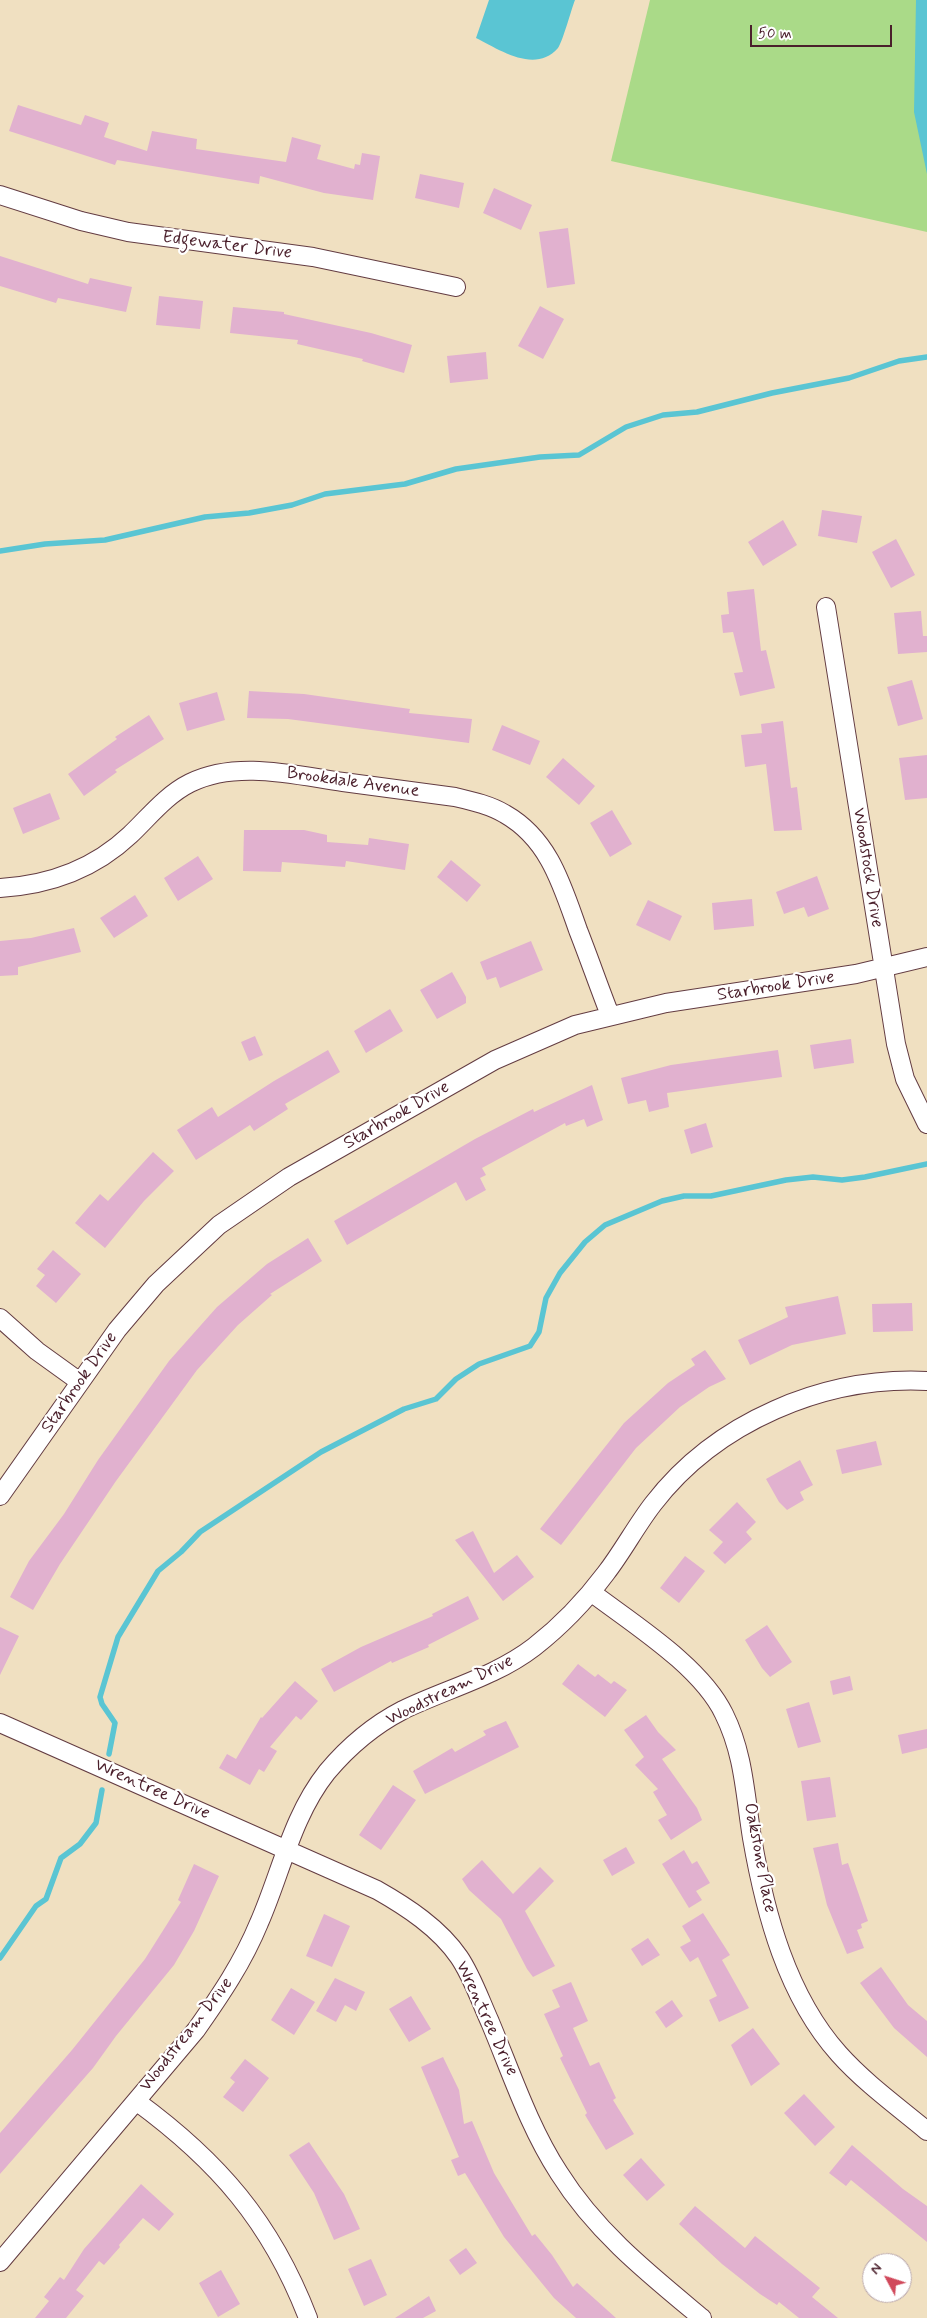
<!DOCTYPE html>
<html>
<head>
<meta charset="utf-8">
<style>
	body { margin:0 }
	#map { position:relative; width:927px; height:2318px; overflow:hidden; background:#f0e0c1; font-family:Mynerve,sans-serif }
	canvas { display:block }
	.north { position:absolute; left:862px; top:2253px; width:50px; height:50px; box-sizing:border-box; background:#fff; border:1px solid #b7a5aa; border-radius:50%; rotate:310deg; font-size:14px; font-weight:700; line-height:20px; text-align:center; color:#4a1f2b }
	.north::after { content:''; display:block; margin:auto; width:18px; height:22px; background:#d1495b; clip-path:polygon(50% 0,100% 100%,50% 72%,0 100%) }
	.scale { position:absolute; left:750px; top:25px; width:142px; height:22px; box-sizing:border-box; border:2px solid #4a1f2b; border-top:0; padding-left:6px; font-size:15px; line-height:18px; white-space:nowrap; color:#4a1f2b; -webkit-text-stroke:4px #fff; paint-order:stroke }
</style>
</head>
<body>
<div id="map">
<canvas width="927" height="2318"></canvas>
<div class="north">N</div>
<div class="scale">50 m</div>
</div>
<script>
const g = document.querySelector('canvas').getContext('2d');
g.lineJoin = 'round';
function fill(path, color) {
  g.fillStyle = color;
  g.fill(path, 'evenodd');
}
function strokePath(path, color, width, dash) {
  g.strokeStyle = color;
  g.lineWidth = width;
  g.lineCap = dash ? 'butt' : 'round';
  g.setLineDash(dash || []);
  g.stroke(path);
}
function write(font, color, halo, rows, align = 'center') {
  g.font = font + ' Mynerve,sans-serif';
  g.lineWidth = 4.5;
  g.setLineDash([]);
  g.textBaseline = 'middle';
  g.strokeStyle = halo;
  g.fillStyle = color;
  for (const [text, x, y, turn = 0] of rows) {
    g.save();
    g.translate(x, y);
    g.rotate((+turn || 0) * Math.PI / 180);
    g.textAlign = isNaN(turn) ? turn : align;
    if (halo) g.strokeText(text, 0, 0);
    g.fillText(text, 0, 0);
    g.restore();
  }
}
const green = new Path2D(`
	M650,0H927V232L611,161Z`);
const water = new Path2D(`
	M489,0H575C571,10 563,41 558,48C535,74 500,50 476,38Z
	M916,0H927V174L914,112Z`);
const stream = new Path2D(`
	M0,551L45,544L105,540L205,517L249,513L292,505L325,494L405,484L456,469L540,457L579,455L626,427L663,415L697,412L772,393L849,378L899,361L927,357
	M109,1754L115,1723L102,1704L100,1697L118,1637L158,1571L181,1552L200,1532L321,1452L404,1409L436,1399L456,1379L479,1364L530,1346L539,1332L546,1298L560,1273L585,1242L605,1225L662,1201L684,1196H711L786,1180L813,1177L842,1180L865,1177L927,1164
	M0,1958L36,1906L46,1899L61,1858L80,1844L96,1823L102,1790`);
const building = new Path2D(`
	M18,105L81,125L85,115L109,123L104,137L147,151L152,131L197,139L196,149L286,162L292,137L321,145L317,159L354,169L355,164L360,165L362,153L380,156L373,200L324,193L260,176L259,184L117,160L115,165L9,131Z
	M420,174L464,183L459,208L415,198Z
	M494,188L532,205L521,230L483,213Z
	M568,228L575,284L547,288L539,232Z
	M0,256L88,284L90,278L132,287L126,312L58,298L56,303L0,286Z
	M159,296L203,301L200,329L156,325Z
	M540,306L564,319L543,359L518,346Z
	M233,307L284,312V314L371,333L412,345L404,373L362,361L363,359L297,344L298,340L230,333Z
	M486,352L488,379L450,383L447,356Z
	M822,510L862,516L857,543L818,536Z
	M783,520L797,545L763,566L748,542Z
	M896,539L915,575L891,588L872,552Z
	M754,589L761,651L766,650L775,688L740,696L734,673L743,672L733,632L723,633L721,615L729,614L727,592Z
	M921,611L923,636H927V652L898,654L894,613Z
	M912,680L923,719L898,726L887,687Z
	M249,691L304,694L410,709L409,713L472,719L469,743L288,719L247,718Z
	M217,692L225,720L187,731L179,703Z
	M149,715L164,739L115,770L117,772L84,796L68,774L117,739L115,737Z
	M783,721L791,788L797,787L802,830L774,831L766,764L745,767L741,735L762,733L761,724Z
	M502,725L540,741L530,765L492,750Z
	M927,755V798L905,800L899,758Z
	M563,758L595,786L579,805L546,777Z
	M50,793L60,819L23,834L13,808Z
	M612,810L632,844L610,857L590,823Z
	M244,830H304L327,835V842L368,845L369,838L409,844L405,870L346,861L345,867L282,862L281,872L243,871Z
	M198,856L213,879L178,901L164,878Z
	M451,860L481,885L467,902L437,877Z
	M817,876L829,909L808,917L804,907L784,914L776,892Z
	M135,895L148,916L114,938L100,918Z
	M752,899L754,926L714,930L712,903Z
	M648,900L682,916L670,941L636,925Z
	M74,928L81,952L18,967V975L0,976V941L31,938Z
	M531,941L543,970L500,988L496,977L487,980L480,962Z
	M452,972L466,997V1003L437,1019L420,990Z
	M390,1009L403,1031L366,1053L354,1031Z
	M255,1036L263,1055L249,1061L241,1042Z
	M851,1039L854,1063L814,1069L810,1045Z
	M328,1050L340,1072L285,1104L288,1109L254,1131L250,1125L196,1160L177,1130L212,1107L218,1117L274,1081Z
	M778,1050L782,1077L667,1093L669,1107L649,1112L646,1100L628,1104L621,1078L671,1065Z
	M592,1085L603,1120L587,1127L584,1119L566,1126L565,1123L482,1168L486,1175L480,1178L486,1190L466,1201L456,1182L347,1245L334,1221L475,1139L533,1109L534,1112Z
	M706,1123L713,1147L691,1154L684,1130Z
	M153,1152L174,1171L144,1201L105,1248L75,1223L100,1194L108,1201Z
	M308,1238L322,1261L270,1294L272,1295L238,1325L197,1370L116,1481L60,1564L33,1610L10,1597L29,1561L64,1514L98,1460L169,1361L217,1307L267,1264Z
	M53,1250L81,1274L56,1303L36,1286L45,1275L37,1269Z
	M838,1296L846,1334L792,1345L750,1365L738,1340L788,1317L785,1307Z
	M912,1303L913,1331L873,1332L872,1304Z
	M705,1350L726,1379L709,1387L680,1407L636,1448L561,1545L540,1529L624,1423L668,1383L695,1365L691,1359Z
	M876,1441L882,1465L842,1474L836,1450Z
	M800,1460L813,1485L800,1492L804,1500L787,1510L779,1502L766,1479Z
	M737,1502L756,1522L746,1532L752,1539L725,1564L713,1553L723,1542L709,1530Z
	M473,1531L494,1573L517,1555L534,1577L503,1601L455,1540Z
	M685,1556L705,1571L679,1603L660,1588Z
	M468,1596L479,1619L428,1645L429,1647L392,1663L391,1661L334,1692L321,1669L361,1647L433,1616L432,1614Z
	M767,1625L792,1662L770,1677L762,1668L745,1640Z
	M0,1627L19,1636L0,1675Z
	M578,1664L595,1677L598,1674L611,1684L614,1681L627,1690L605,1717L562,1684Z
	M850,1676L853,1690L833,1695L830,1681Z
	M295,1681L318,1701L301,1720L296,1716L270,1747L277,1751L264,1772L259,1769L250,1785L219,1768L227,1754L236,1759L261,1717L262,1718Z
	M809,1702L821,1742L798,1748L786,1709Z
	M646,1715L658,1732L676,1750L662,1759L697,1808L702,1820L671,1840L658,1820L667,1815L653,1792L658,1789L635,1765L644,1757L624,1730Z
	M506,1721L519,1747L425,1794L413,1771L452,1748L455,1752L486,1735L483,1731Z
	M927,1729V1748L902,1754L898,1735Z
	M830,1777L836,1817L807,1821L801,1781Z
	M393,1785L416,1800L381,1850L359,1835Z
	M838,1843L842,1865L848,1863L868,1921L861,1924L862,1928L857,1930L864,1948L847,1954L827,1905L813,1848Z
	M626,1847L635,1863L612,1876L603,1860Z
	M684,1850L692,1864L697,1861L710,1883L696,1891L702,1900L689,1908L662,1864Z
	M482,1860L513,1894L540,1867L554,1881L525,1911L555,1966L533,1977L527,1969L501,1919L469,1890L462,1879Z
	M194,1864L219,1876L194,1931L174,1965L116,2036L93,2068L0,2174V2133L72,2050L145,1959L181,1902L178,1900Z
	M703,1913L730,1955L722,1960L749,2008L719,2022L709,2000L717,1996L698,1957L690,1962L680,1947L691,1941L682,1926Z
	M324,1914L350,1926L332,1967L306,1956Z
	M648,1938L660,1955L642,1966L631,1949Z
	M881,1967L908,2005L927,2021V2057L894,2028L860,1983Z
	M335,1978L365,1992L356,2011L345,2005L336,2022L316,2011Z
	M571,1982L588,2021L573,2028L590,2066L599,2062L616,2098L613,2100L634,2134L606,2150L585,2115L587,2113L560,2058L563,2056L544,2014L560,2007L552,1990Z
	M291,1988L315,2002L294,2035L271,2020Z
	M411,1996L431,2029L409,2042L389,2009Z
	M672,2000L683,2016L666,2028L655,2012Z
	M753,2028L780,2064L751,2086L731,2045Z
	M443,2057L459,2090L464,2124L472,2121L494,2173L532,2236L535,2234L552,2255L573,2287L577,2283L616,2318H576L554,2298L504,2237L465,2173L458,2176L451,2160L459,2157L421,2067Z
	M245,2059L269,2078L243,2112L223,2097L235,2082L230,2078Z
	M804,2094L835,2127L815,2146L784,2113Z
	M309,2142L344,2194L360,2229L334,2240L314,2193L289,2155Z
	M852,2145L903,2189L927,2206V2242L851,2180L846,2186L829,2173Z
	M641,2158L665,2185L647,2201L623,2175Z
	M141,2184L174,2214L159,2231L143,2218L119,2245L120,2247L104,2265L99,2261L76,2290L84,2296L66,2318H35L49,2301L44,2297L60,2277L64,2280L84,2249Z
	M695,2206L745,2248L755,2236L820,2288L812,2297L838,2318H799L779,2302L777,2305L760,2294L722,2264L679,2224Z
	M466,2248L477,2263L460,2275L449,2260Z
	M371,2259L387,2295L364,2306L348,2269Z
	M221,2270L240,2304L218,2317L199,2283Z
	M429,2296L436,2311L423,2318H395Z`);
const minor = new Path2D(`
	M0,195L81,221L128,232L313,257L456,287
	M826,607L896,1044L905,1079L927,1124
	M0,888C49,885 94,869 130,835C149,817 166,795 190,783C236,760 294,775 343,782C380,787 418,792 455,797C472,801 490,805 505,814C549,839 562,885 578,930C589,958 599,987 610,1015
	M0,1318L37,1351L80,1382
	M0,1496L117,1330L156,1284L219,1225L289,1177L495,1060L575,1025L666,1003L856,974L927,957
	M591,1592C633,1624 701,1666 724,1714C744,1754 745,1795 752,1838C765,1913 787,1996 839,2054C865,2083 897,2106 927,2131
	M0,1723L377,1890C407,1907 439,1928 459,1957C472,1976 480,2000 490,2022C511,2072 529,2127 559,2173C596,2232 649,2274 702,2318
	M136,2101C218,2161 271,2222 308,2318
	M0,2262L196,2030C220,1996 243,1962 259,1923C281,1873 292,1816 327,1772C348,1747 374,1725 403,1710C446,1689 495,1677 534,1647C561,1626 585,1601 606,1573C623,1551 636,1526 653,1504C716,1422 824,1376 927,1381`);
const streetNames = [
	["Edgewater Drive",227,246,7],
	["Brookdale Avenue",353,783,8],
	["Woodstock Drive",867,868,81],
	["Starbrook Drive",776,987,-9],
	["Starbrook Drive",397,1116,-30],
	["Starbrook Drive",80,1383,-55],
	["Woodstream Drive",450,1691,-26],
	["Wrentree Drive",152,1790,24],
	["Oakstone Place",759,1858,79],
	["Wrentree Drive",486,2019,65],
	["Woodstream Drive",187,2035,-52]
];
fill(green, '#aada88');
fill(water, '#5ac5d3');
strokePath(stream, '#5ac5d3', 5.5);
fill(building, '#e1b1cf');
strokePath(minor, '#633c42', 20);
strokePath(minor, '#fff', 18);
write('18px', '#4a1f2b', '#fff', streetNames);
</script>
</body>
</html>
